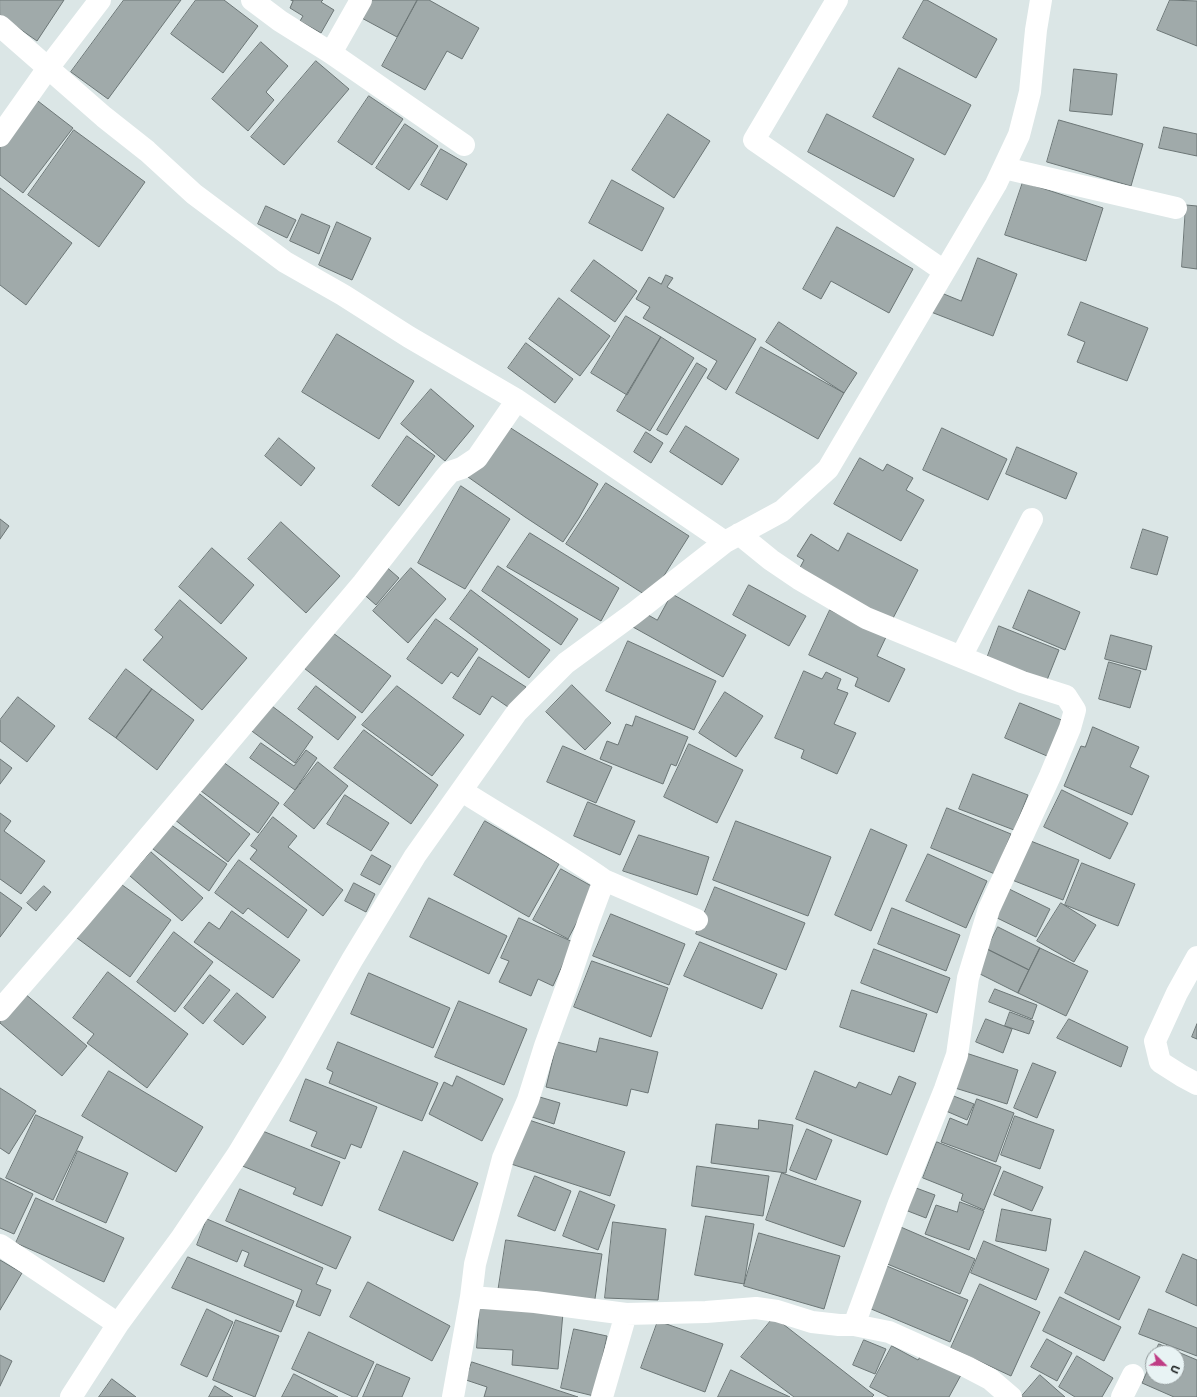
<!DOCTYPE html>
<html>
<head>
<meta charset="utf-8">
<style>
	body { margin:0 }
	#map { position:relative; width:1197px; height:1397px; overflow:hidden; background:#dbe6e6; font-family:"Public Sans",sans-serif }
	canvas { display:block }
	.north { position:absolute; left:1145px; top:1345px; width:40px; height:40px; box-sizing:border-box; background:#e8f3f4; border:1px solid #939b9c; border-radius:50%; rotate:113deg; font-size:11px; font-weight:700; line-height:16px; text-align:center; color:#141818 }
	.north::after { content:''; display:block; margin:auto; width:14px; height:18px; background:#bf3d85; clip-path:polygon(50% 0,100% 100%,50% 72%,0 100%) }
</style>
</head>
<body>
<div id="map">
<canvas width="1197" height="1397"></canvas>
<div class="north">U</div>
</div>
<script>
const g = document.querySelector('canvas').getContext('2d');
g.lineJoin = 'round';
function fill(path, color) {
  g.fillStyle = color;
  g.fill(path, 'evenodd');
}
function strokePath(path, color, width, dash) {
  g.strokeStyle = color;
  g.lineWidth = width;
  g.lineCap = dash ? 'butt' : 'round';
  g.setLineDash(dash || []);
  g.stroke(path);
}
const building = new Path2D(`
	M0,0H64L37,41L0,15Z
	M124,0H181L108,99L71,72Z
	M196,0H224L258,26L223,73L171,34Z
	M291,0H323L321,2L334,10L321,33L300,21L303,16L290,8L293,1Z
	M367,0H417L397,37L358,16Z
	M418,0H429L479,28L462,59L447,51L425,90L382,66Z
	M924,0H927L997,39L976,78L903,38Z
	M1170,0L1197,1V46L1157,30Z
	M261,42L288,66L266,92L274,100L248,131L212,99Z
	M316,61L349,89L284,165L251,137Z
	M899,68L971,105L945,155L873,117Z
	M1074,69L1117,74L1112,115L1070,111Z
	M369,96L403,119L372,165L338,142Z
	M34,98L73,128L23,193L0,175V142Z
	M668,114L710,141L674,198L632,170Z
	M827,114L914,159L894,197L808,152Z
	M1059,120L1143,144L1131,186L1047,162Z
	M405,124L438,146L409,190L376,168Z
	M1164,127L1197,134V156L1159,148Z
	M74,130L145,182L99,247L28,195Z
	M441,149L467,164L447,200L421,185Z
	M612,180L664,208L642,251L589,223Z
	M1023,182L1103,208L1086,261L1005,235Z
	M0,188L72,243L26,305L0,285Z
	M1186,205L1197,206V269L1182,267Z
	M266,206L296,220L287,238L258,224Z
	M302,214L330,226L319,254L290,241Z
	M337,222L371,238L352,280L319,265Z
	M837,227L913,269L889,313L831,281L821,299L803,289Z
	M978,258L1017,274L993,336L931,312L939,292L961,301Z
	M594,260L637,291L615,322L571,291Z
	M666,275L673,278L667,287L756,339L726,390L707,378L717,361L643,318L650,307L636,299L649,277L661,284Z
	M559,298L610,336L580,376L529,339Z
	M1081,302L1148,328L1127,381L1077,362L1085,342L1068,335Z
	M626,316L661,337L627,395L591,373Z
	M779,322L857,373L844,393L766,342Z
	M337,334L414,381L379,439L302,392Z
	M661,337L694,358L650,431L617,411Z
	M526,343L573,379L555,403L508,368Z
	M761,347L844,393L818,439L736,393Z
	M697,363L707,369L667,435L657,430Z
	M431,389L474,426L445,461L401,424Z
	M506,425L598,484L579,518L563,542L525,517L468,477Z
	M686,426L739,459L722,485L670,452Z
	M942,428L1007,459L988,500L923,470Z
	M646,432L663,443L651,463L634,452Z
	M407,436L435,456L399,506L372,486Z
	M279,438L315,468L301,486L265,456Z
	M1017,447L1077,473L1066,499L1006,474Z
	M860,458L883,471L887,464L913,478L906,490L924,500L901,541L834,504Z
	M606,483L689,536L650,598L566,544Z
	M461,486L510,519L465,589L418,563Z
	M0,519L9,526L0,539Z
	M281,522L340,576L306,613L248,559Z
	M1143,529L1168,537L1157,575L1131,568Z
	M530,533L619,588L601,621L507,567Z
	M848,533L918,570L890,624L796,575L804,560L797,556L811,534L838,551Z
	M212,548L254,585L221,624L179,587Z
	M383,564L399,578L376,605L360,591Z
	M498,566L578,619L561,645L482,591Z
	M411,568L446,599L408,643L373,611Z
	M749,585L806,616L789,646L733,615Z
	M471,590L550,650L529,678L450,619Z
	M1029,590L1080,612L1065,650L1013,628Z
	M672,594L746,635L723,677L633,627L641,611L657,620Z
	M180,600L247,658L202,710L143,660L163,637L155,630Z
	M830,610L886,637L877,656L905,669L889,702L855,686L858,678L809,655Z
	M436,619L478,649L458,677L451,672L442,684L407,659Z
	M999,626L1059,650L1045,685L986,661Z
	M329,630L391,676L362,713L300,665Z
	M1111,635L1152,646L1146,670L1105,659Z
	M628,641L716,681L694,730L606,691Z
	M479,657L526,687L511,709L492,696L480,715L453,698Z
	M1109,662L1141,671L1130,708L1099,699Z
	M126,669L152,689L116,738L89,719Z
	M804,671L822,679L826,672L841,679L837,689L848,693L834,724L856,733L837,774L801,758L804,750L775,738Z
	M572,685L611,723L585,750L546,712Z
	M316,686L356,717L338,740L298,709Z
	M397,686L464,735L432,776L362,725Z
	M152,689L194,720L157,770L116,738Z
	M725,692L763,716L736,757L699,733Z
	M18,697L55,726L27,762L0,741V720Z
	M264,700L313,737L295,763L245,726Z
	M1020,703L1069,723L1054,759L1005,738Z
	M636,716L688,737L676,766L671,764L663,784L600,759L607,741L618,745L626,724L632,726Z
	M1093,727L1139,747L1130,767L1149,776L1132,815L1064,786L1081,746L1085,747Z
	M364,730L438,785L411,824L334,768Z
	M261,743L294,766L306,750L317,758L295,790L250,758Z
	M689,744L743,770L717,823L664,797Z
	M563,746L612,767L596,803L547,782Z
	M0,759L12,768L0,784Z
	M219,759L279,803L258,833L197,788Z
	M318,762L348,786L314,829L284,805Z
	M973,774L1028,795L1014,830L959,809Z
	M1062,790L1128,823L1110,859L1044,827Z
	M196,791L250,834L228,862L174,819Z
	M345,795L389,823L371,851L327,824Z
	M588,802L635,821L620,855L574,836Z
	M947,808L1011,834L995,874L931,848Z
	M0,813L11,821L4,831L45,861L21,894L0,879Z
	M273,817L297,836L288,847L343,890L323,916L250,859L257,850L251,846Z
	M485,821L559,864L529,917L454,875Z
	M736,821L831,857L808,916L713,880Z
	M167,822L227,864L209,891L149,846Z
	M871,829L907,845L871,931L835,915Z
	M639,835L709,857L697,895L623,871Z
	M1023,838L1079,860L1063,900L1007,878Z
	M151,852L203,898L182,921L130,876Z
	M928,854L987,881L966,928L906,901Z
	M372,855L391,866L380,885L361,875Z
	M239,860L307,910L288,938L248,908L243,914L215,893Z
	M1082,863L1135,884L1118,926L1065,905Z
	M561,869L595,888L568,939L533,920Z
	M118,882L171,920L130,977L77,938Z
	M354,883L375,894L366,912L345,901Z
	M44,886L51,892L36,911L27,903Z
	M715,887L805,923L786,970L696,934Z
	M1005,887L1050,909L1036,937L991,915Z
	M0,892L22,908L0,937Z
	M429,898L507,936L489,974L410,937Z
	M1061,903L1096,925L1074,962L1037,941Z
	M892,908L960,935L946,971L878,944Z
	M232,911L300,960L273,998L194,942L209,922L219,929Z
	M611,914L685,944L669,985L593,956Z
	M519,918L573,942L553,986L538,979L531,996L499,982L509,961L501,958Z
	M998,927L1040,948L1029,970L987,949Z
	M174,932L213,962L175,1012L137,982Z
	M700,942L777,974L762,1009L684,976Z
	M1040,948L1088,971L1066,1016L1018,993Z
	M874,949L950,978L937,1013L861,983Z
	M987,949L1029,970L1018,993L976,972Z
	M592,961L668,988L651,1037L574,1007Z
	M108,972L188,1034L147,1088L87,1043L94,1034L73,1018Z
	M369,973L450,1008L433,1048L351,1014Z
	M210,975L230,990L203,1024L184,1008Z
	M995,989L1037,1005L1032,1019L989,1002Z
	M852,990L927,1014L914,1052L840,1027Z
	M24,993L87,1046L62,1076L0,1023V1021Z
	M237,993L266,1017L243,1045L214,1021Z
	M459,1001L527,1029L504,1085L435,1057Z
	M1010,1012L1034,1021L1029,1034L1005,1026Z
	M986,1019L1012,1029L1003,1053L976,1042Z
	M1069,1019L1128,1047L1121,1067L1057,1038Z
	M1197,1024V1039L1192,1037Z
	M600,1038L658,1052L648,1093L631,1089L627,1106L546,1087L557,1042L596,1052Z
	M338,1042L438,1083L422,1121L329,1083L333,1072L327,1069Z
	M966,1053L1018,1070L1007,1104L955,1088Z
	M1033,1063L1056,1072L1037,1118L1014,1108Z
	M109,1071L203,1127L176,1172L82,1116Z
	M815,1071L856,1088L859,1082L891,1095L899,1076L916,1083L887,1155L796,1119Z
	M457,1076L503,1099L482,1141L429,1114L444,1082L452,1086Z
	M306,1079L377,1107L361,1148L351,1144L345,1159L311,1146L317,1132L290,1121Z
	M0,1088L36,1111L9,1154L0,1148Z
	M946,1093L974,1104L967,1120L939,1108Z
	M533,1095L560,1103L554,1124L526,1115Z
	M977,1099L1014,1113L996,1162L941,1142L950,1118L967,1125Z
	M36,1115L83,1137L53,1200L6,1178Z
	M1015,1116L1054,1130L1040,1169L1001,1155Z
	M523,1118L625,1152L610,1196L508,1163Z
	M759,1120L793,1125L786,1173L711,1163L716,1124L758,1129Z
	M255,1128L340,1162L322,1206L293,1194L296,1188L240,1165Z
	M807,1129L832,1140L816,1180L790,1170Z
	M937,1142L1001,1167L984,1210L961,1200L963,1194L923,1178Z
	M78,1151L128,1173L106,1223L56,1201Z
	M404,1151L478,1183L453,1241L379,1210Z
	M697,1166L769,1176L763,1216L692,1206Z
	M1004,1171L1043,1187L1032,1211L994,1195Z
	M782,1173L861,1201L844,1247L766,1220Z
	M535,1176L571,1191L555,1231L518,1216Z
	M0,1178L33,1194L14,1234L0,1228Z
	M908,1185L935,1195L926,1218L900,1208Z
	M240,1189L351,1237L336,1269L226,1221Z
	M580,1191L615,1205L598,1250L563,1236Z
	M36,1198L124,1238L104,1282L16,1243Z
	M960,1202L984,1211L969,1250L925,1234L936,1205L957,1212Z
	M1002,1209L1051,1219L1046,1251L996,1241Z
	M706,1216L754,1224L744,1284L695,1275Z
	M207,1219L323,1268L316,1284L331,1290L320,1316L296,1306L302,1290L244,1266L249,1253L242,1250L237,1262L197,1245Z
	M613,1222L666,1229L658,1300L605,1298Z
	M896,1225L975,1259L960,1294L880,1261Z
	M759,1233L840,1256L824,1309L744,1286Z
	M506,1240L602,1254L594,1305L498,1292Z
	M984,1241L1049,1269L1036,1300L971,1273Z
	M1085,1251L1140,1277L1119,1320L1065,1293Z
	M1183,1254L1197,1260V1306L1166,1292Z
	M188,1257L294,1301L281,1332L172,1288Z
	M0,1260L22,1273L0,1310Z
	M882,1264L968,1300L950,1342L864,1306Z
	M368,1282L450,1326L432,1361L350,1317Z
	M980,1284L1040,1312L1011,1376L951,1348Z
	M1060,1297L1121,1327L1104,1361L1043,1331Z
	M480,1307L563,1313L558,1369L512,1365L513,1350L477,1348Z
	M207,1309L233,1322L207,1377L181,1365Z
	M1149,1309L1197,1328V1356L1139,1334Z
	M774,1317L874,1395L872,1397H794L741,1357Z
	M236,1320L279,1336L255,1397L213,1380Z
	M658,1321L723,1344L705,1392L641,1368Z
	M574,1329L607,1336L594,1396L561,1388Z
	M309,1332L374,1362L357,1397H353L292,1369Z
	M1047,1339L1072,1353L1057,1381L1031,1367Z
	M864,1340L886,1349L875,1374L853,1365Z
	M1159,1344L1197,1360V1397H1174L1142,1383L1153,1358V1377H1177V1353H1155Z
	M892,1346L918,1360L922,1354L961,1375L949,1397H889L870,1387Z
	M0,1355L12,1361L0,1386Z
	M1077,1356L1113,1378L1102,1397H1075L1059,1387Z
	M472,1362L578,1397H484L487,1387L466,1380Z
	M377,1364L410,1378L402,1397H363Z
	M731,1370L790,1397H718Z
	M294,1374L338,1397H282Z
	M1040,1375L1065,1397H1021Z
	M112,1379L136,1397H99Z
	M215,1386L233,1397H209Z`);
const minor = new Path2D(`
	M252,0L280,21L331,53L464,145
	M837,0L754,140L944,271
	M0,26L104,117L147,151L194,194L285,262L343,295L409,337L517,400L725,542
	M331,53L361,0
	M0,136L48,68L100,0
	M1004,168L1176,208
	M739,534L771,560L799,579L866,618L1022,682L1066,696L1075,710L1070,728L1050,776L989,909L968,978L957,1055L945,1089L899,1203L854,1325
	M961,657L1032,519
	M604,880L697,920
	M1197,957L1177,993L1155,1041L1160,1062L1182,1076L1197,1084
	M0,1010L80,918L363,583L444,479L450,472L462,468L477,458L517,400
	M0,1245L118,1324
	M471,1297L535,1302L626,1314L706,1312L756,1308L777,1311L812,1322L839,1325H854L889,1332L967,1367L990,1379L1011,1397
	M71,1397L118,1324L182,1237L238,1154L290,1068L352,960L415,856L517,712L566,663L633,614L725,542L782,511L828,469L996,184L1019,135L1030,92L1036,30L1041,0
	M453,1397L471,1297L475,1264L503,1158L528,1100L545,1046L568,983L588,923L604,880C558,848 509,821 462,791
	M602,1397L626,1314
	M1122,1397L1133,1375`);
fill(building, '#a0aaaa');
strokePath(building, '#6c7676', 1);
strokePath(minor, '#fff', 22);
</script>
</body>
</html>
